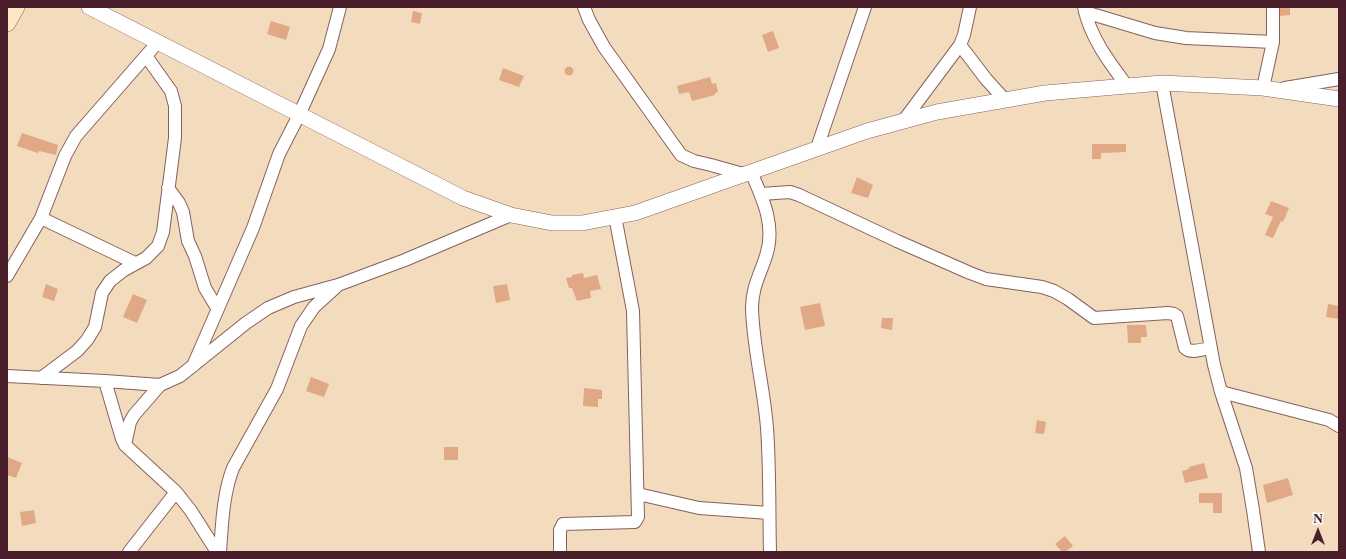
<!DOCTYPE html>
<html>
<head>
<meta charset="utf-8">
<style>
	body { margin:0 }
	#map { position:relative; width:1346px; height:559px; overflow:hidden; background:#f3dcbe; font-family:"Libre Caslon Text",serif }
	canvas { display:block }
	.frame { position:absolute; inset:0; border:8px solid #4a1f2b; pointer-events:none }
	.north { position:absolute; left:1298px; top:511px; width:40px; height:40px; -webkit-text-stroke:3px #fdfcf7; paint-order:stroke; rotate:0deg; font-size:11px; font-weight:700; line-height:16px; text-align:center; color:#4a1f2b }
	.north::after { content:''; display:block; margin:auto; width:14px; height:18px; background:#4a1f2b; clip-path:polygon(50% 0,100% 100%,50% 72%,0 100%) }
</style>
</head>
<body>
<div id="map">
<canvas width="1346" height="559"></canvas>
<div class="frame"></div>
<div class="north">N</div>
</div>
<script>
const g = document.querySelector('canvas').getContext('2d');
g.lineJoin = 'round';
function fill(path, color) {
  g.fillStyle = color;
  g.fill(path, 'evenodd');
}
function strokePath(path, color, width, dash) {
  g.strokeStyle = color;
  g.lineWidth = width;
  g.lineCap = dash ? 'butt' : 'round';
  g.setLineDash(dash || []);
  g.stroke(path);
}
const building = new Path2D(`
	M1280,7H1290V15L1280,16Z
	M413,11L422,13L420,24L411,22Z
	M271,21L290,27L286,40L267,34Z
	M773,31L779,48L768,52L762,35Z
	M564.5 71a4.5 4.5 0 1 1 9 0a4.5 4.5 0 1 1-9 0Z
	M503,68L524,76L519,87L499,80Z
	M710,77L712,84L716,83L718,92L715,93V95L692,101L689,92L679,94L677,86Z
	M22,133L58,145L56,155L39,151L38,153L17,146Z
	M1092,144H1126V152L1101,153V159H1092Z
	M857,177L873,185L868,198L851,193Z
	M1271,201L1289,208L1283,222L1281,221L1273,238L1265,235L1273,217L1265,214Z
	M583,273L584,278L597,275L601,289L590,291L591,298L577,301L572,288H569L566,278L572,277V275Z
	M46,284L58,289L54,301L42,297Z
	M507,284L510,300L496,303L493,286Z
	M133,294L147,300L137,323L123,317Z
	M820,303L825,326L805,330L800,307Z
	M1328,304L1339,306V319L1326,317Z
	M882,318H893L892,330L881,328Z
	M1127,325H1146L1147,337H1141V343H1128Z
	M311,377L329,384L324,397L306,391Z
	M584,388L602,390V399H598V407L583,406Z
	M1037,420L1046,422L1044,434L1035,433Z
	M444,447H458V460H444Z
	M7,457L22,463L16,478L7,475Z
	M1204,463L1208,478L1185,483L1182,471L1189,469V467Z
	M1288,478L1293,495L1267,503L1263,485Z
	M1199,493H1222V513H1213V503H1199Z
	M34,510L36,523L22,526L20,512Z
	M1065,536L1073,546L1065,552H1062L1055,544Z`);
const minor = new Path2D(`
	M584,7L589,20L604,47L681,155L694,161L711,165L743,174
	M1084,7C1090,37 1109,62 1127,86
	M1085,12L1155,33L1186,38L1273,42
	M960,45L986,79L1005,100
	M1162,83L1214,365L1221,392L1329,420L1339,426
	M1263,88L1273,42V7
	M1285,88L1339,79
	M904,120L960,45L964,35L970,7
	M817,148L865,7
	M751,172C763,199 776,226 766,256C760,275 752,287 752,308C753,348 764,388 767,428C770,469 769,511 770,552
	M168,188L179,203L183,212L188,241L195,256L205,288L217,308
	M761,194L790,192L799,195L897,241L970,273L986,279L1042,287L1054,291L1068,299L1094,318L1168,313L1174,314L1177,316L1185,348C1191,354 1203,349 1211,348
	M41,218L135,263
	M7,276L41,218L65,156L76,136L158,42
	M193,366L253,228L279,154L299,115L329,49L340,7
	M7,376L105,381L160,385L180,376L246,323L268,308L294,297L338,285L405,260L511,215
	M41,378L77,351L87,340L95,327L102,293L110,281L124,270L146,258L158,246L163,232L175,138V106L171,91L146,56
	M105,381L122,439L125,445L176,492L191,511L217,552
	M1221,392L1246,468L1253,510L1259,552
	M125,445L130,422L134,415L160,385
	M638,494L699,508L769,513
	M129,552L176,492
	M220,552C222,524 223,494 233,468L277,389L301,326L314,307L336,287
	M560,552V530L563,524L635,522L638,517L633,311L615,216`);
const tertiary = new Path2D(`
	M89,7L463,198L511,215L552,223H582L635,213L867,131L937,112L1045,93L1162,83L1263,88L1339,99`);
const secondary = new Path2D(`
	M7,23L16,7`);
fill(building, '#e0a885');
strokePath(minor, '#85615e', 14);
strokePath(tertiary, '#85615e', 16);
strokePath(secondary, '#85615e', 18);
strokePath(minor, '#fff', 12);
strokePath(tertiary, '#fff', 15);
strokePath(secondary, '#fde5c5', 17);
</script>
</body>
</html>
